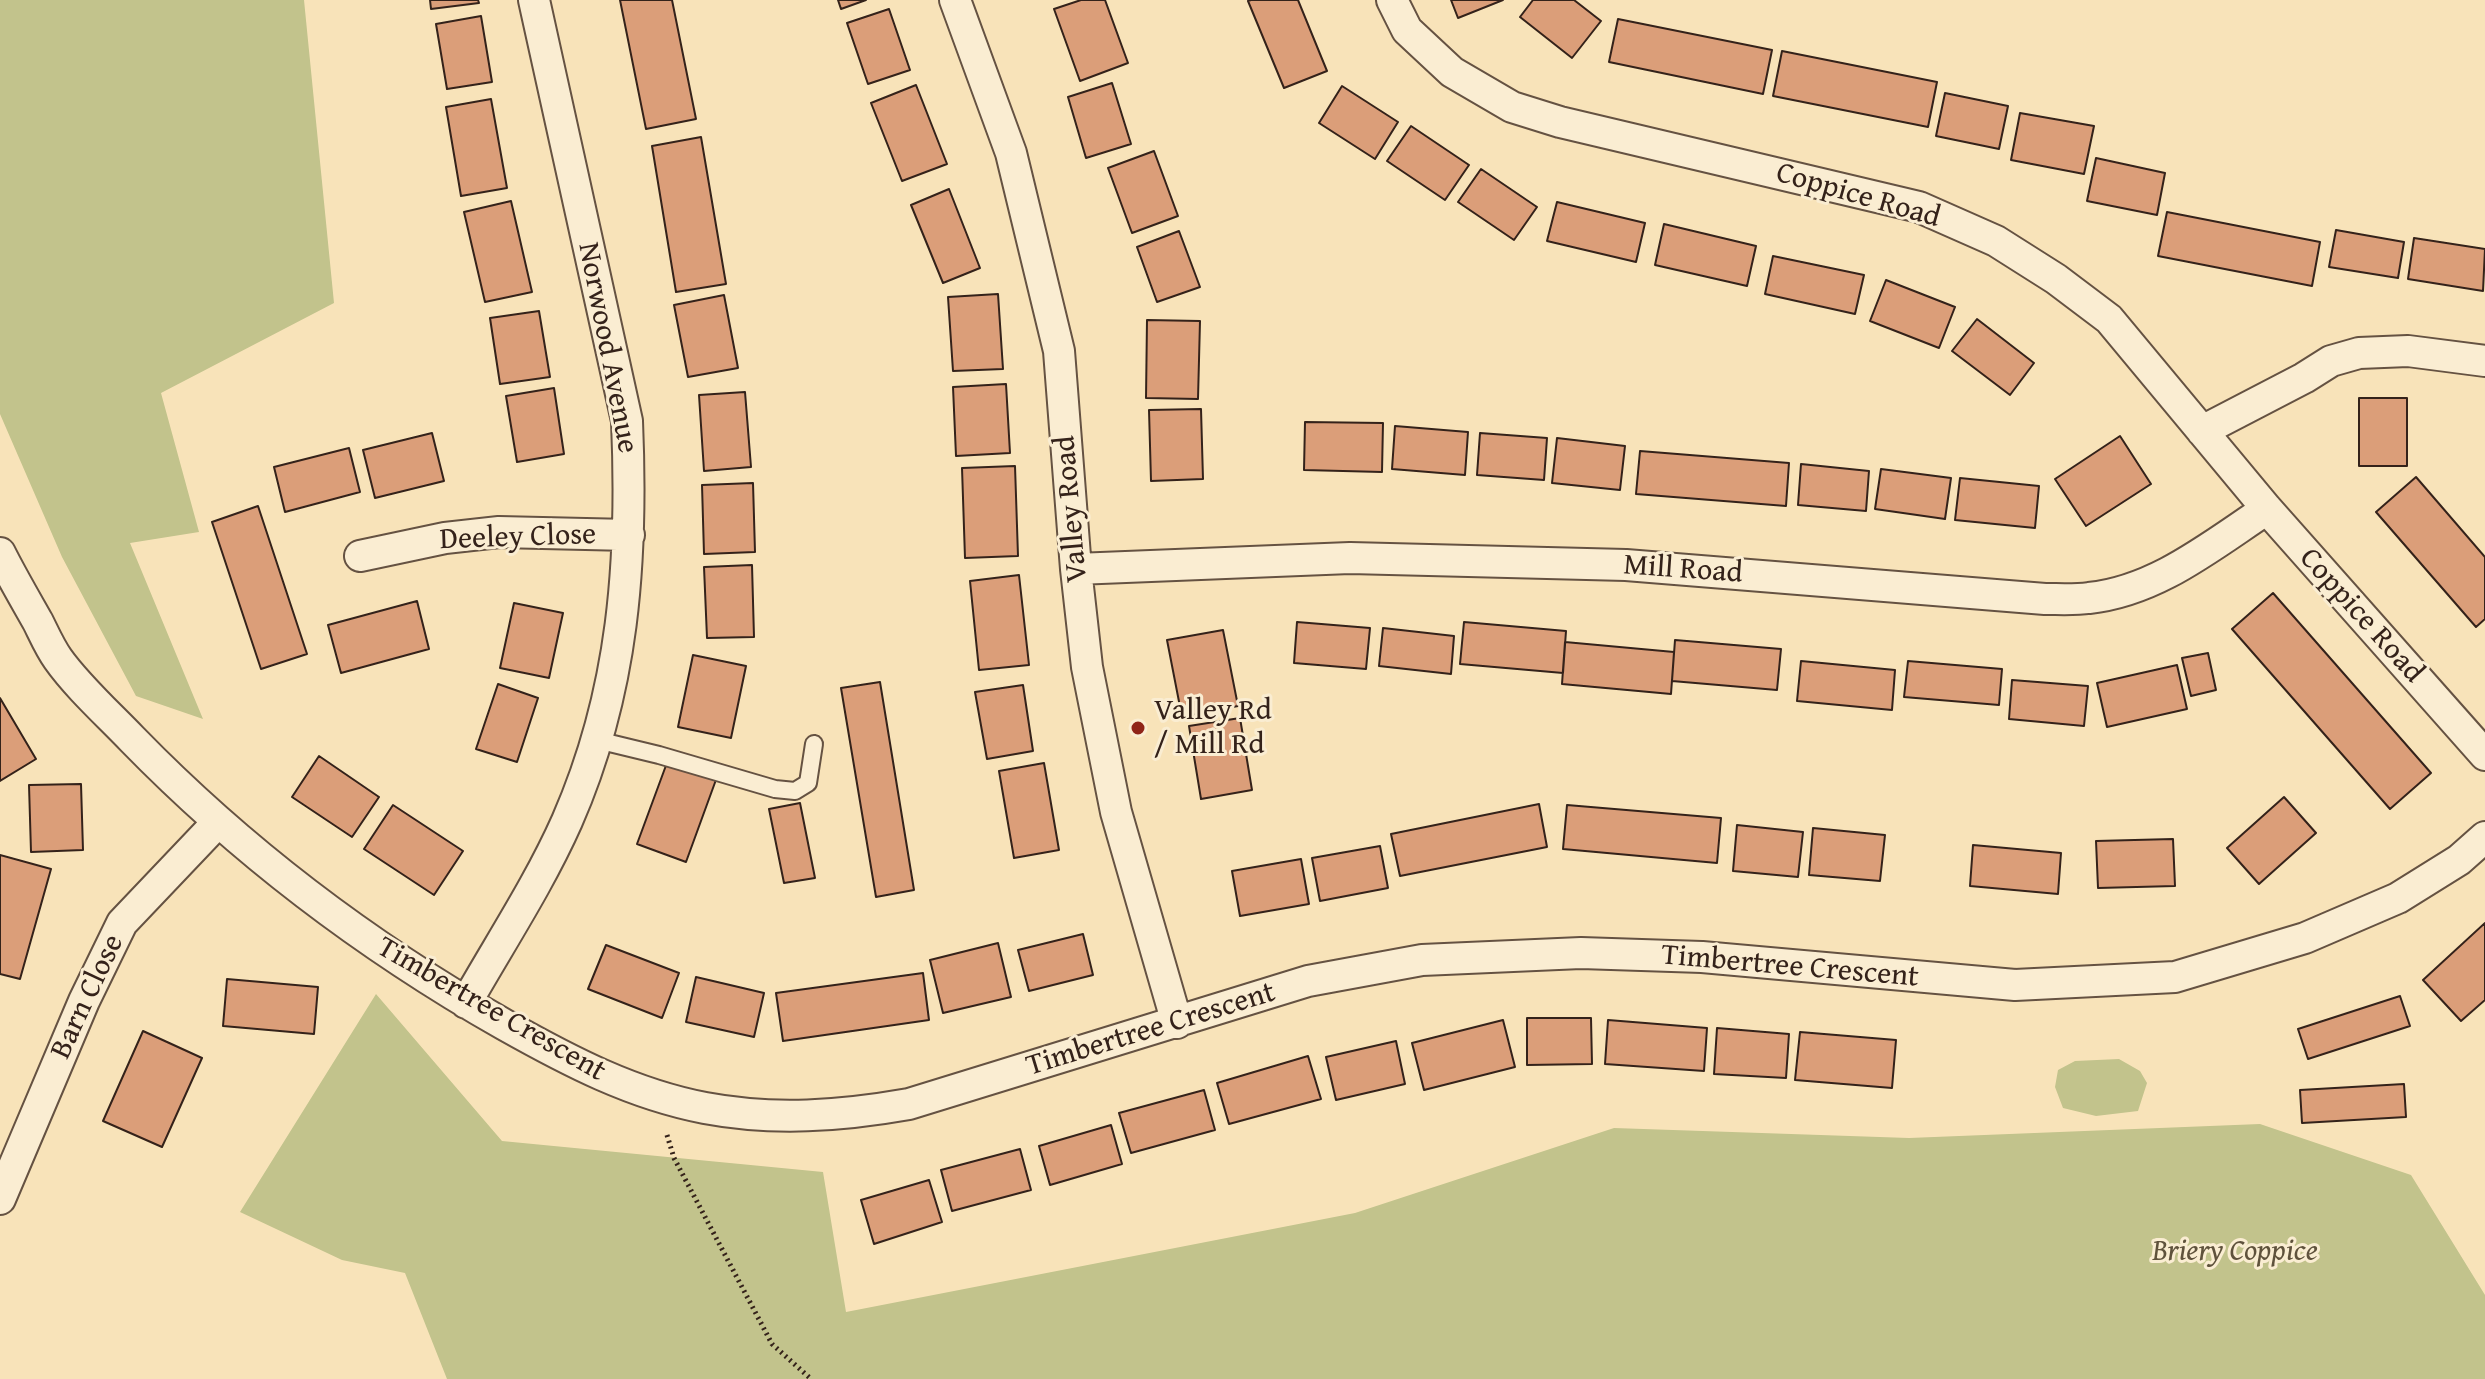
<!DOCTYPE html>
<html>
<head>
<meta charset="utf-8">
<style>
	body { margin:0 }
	canvas { display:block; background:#f8e3b9 }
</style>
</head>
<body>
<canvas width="2485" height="1379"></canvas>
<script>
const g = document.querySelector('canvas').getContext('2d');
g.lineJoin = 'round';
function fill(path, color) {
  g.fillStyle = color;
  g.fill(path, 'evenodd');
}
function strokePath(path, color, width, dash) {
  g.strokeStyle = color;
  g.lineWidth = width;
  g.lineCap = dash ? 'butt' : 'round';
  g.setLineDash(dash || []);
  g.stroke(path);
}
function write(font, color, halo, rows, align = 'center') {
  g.font = font + ' "Gentium Book Plus",serif';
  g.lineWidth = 6;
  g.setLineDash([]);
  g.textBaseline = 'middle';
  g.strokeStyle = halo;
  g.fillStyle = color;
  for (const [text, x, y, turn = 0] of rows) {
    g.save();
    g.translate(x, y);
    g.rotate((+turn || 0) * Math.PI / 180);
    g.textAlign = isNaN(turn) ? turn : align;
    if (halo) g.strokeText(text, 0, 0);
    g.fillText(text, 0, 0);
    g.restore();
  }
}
const green = new Path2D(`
	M0,0H304L334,303L161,393L199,532L130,543L203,719L136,696L62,557L0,414Z
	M376,994L502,1141L823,1172L846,1312L1355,1213L1614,1128L1909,1138L2260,1124L2411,1175L2485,1295V1379H447L405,1273L342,1260L240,1212Z
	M2119,1059L2140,1071L2147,1083L2138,1111L2096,1116L2063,1108L2055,1087L2058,1070L2075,1061Z`);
const building = new Path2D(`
	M430,0H478L479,3L431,9Z
	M620,0H672L696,119L646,129Z
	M838,0H866L841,9Z
	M1081,0H1105L1128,63L1080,81L1054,9Z
	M1251,0H1298L1327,71L1284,88L1248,1Z
	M1451,0H1503L1458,18Z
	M1533,0H1574L1601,21L1572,58L1520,17Z
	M889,9L910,70L868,84L847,23Z
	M481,16L492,82L447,89L436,24Z
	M1618,19L1772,50L1763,94L1609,62Z
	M1782,51L1937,82L1928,127L1773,96Z
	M1112,83L1131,144L1086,158L1068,97Z
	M916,85L947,164L902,181L871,103Z
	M1342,86L1398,122L1375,159L1319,123Z
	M1945,93L2008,106L1999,149L1936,136Z
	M491,99L507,188L461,196L446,107Z
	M2020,113L2094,126L2084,174L2011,160Z
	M1411,126L1469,165L1445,200L1387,161Z
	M701,137L726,284L676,292L652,146Z
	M1154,151L1178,216L1132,233L1108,168Z
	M2096,158L2165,173L2157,215L2087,201Z
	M1481,169L1537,207L1514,240L1458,202Z
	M949,189L980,268L943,283L911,205Z
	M511,201L532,292L485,302L464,212Z
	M1557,202L1645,223L1636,262L1547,241Z
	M2167,212L2320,242L2312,286L2158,256Z
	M1664,224L1756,246L1747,286L1655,265Z
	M2336,230L2404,242L2398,278L2329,267Z
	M1179,231L1200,287L1157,302L1137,247Z
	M2414,238L2485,249L2483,291L2408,279Z
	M1773,256L1864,275L1855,314L1765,294Z
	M1886,280L1955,307L1939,348L1870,321Z
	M998,294L1003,369L953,371L948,297Z
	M724,295L738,368L688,377L674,305Z
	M539,311L550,377L500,384L490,318Z
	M1977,319L2034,363L2010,395L1952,351Z
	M1147,320L1200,321L1198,399L1146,398Z
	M1006,384L1010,453L956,456L953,387Z
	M554,388L564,454L517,462L506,396Z
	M745,392L751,467L704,471L699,395Z
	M2359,398H2407V466H2359Z
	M1201,409L1203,479L1151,481L1149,410Z
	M1305,422L1383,423L1382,472L1304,470Z
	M1395,426L1468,432L1465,475L1392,469Z
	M432,433L444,481L375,498L363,450Z
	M1480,433L1547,438L1544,480L1477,475Z
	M2120,436L2151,484L2086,526L2055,479Z
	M1557,438L1625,446L1620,490L1552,483Z
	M349,448L360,492L285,512L274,467Z
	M1640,451L1789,463L1786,506L1636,494Z
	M1801,464L1869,471L1866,511L1798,505Z
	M1015,466L1018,556L965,558L962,468Z
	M1881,469L1951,478L1945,519L1875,509Z
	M2416,477L2485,557V619L2476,627L2376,512Z
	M1960,478L2039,486L2035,528L1955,520Z
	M753,483L755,552L704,554L702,485Z
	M258,506L307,654L261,669L212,522Z
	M752,565L754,637L707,638L704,567Z
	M1019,575L1029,665L979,670L970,581Z
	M2273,593L2431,773L2390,809L2232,629Z
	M417,601L429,649L341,673L328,625Z
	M514,603L563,613L549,678L500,668Z
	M1297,622L1370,628L1366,669L1294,663Z
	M1464,622L1566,631L1563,673L1460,664Z
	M1383,628L1454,636L1451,674L1379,666Z
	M1223,630L1238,706L1182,717L1167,640Z
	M1675,640L1781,649L1777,690L1672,681Z
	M1565,642L1674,652L1671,694L1562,684Z
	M2208,653L2216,690L2191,696L2182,658Z
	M693,655L746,666L731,738L678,727Z
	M1801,661L1895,670L1892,710L1797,701Z
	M1908,661L2002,669L1999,705L1904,697Z
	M2177,665L2187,709L2107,727L2097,683Z
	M2012,680L2088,686L2084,726L2009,719Z
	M880,682L914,890L876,897L841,688Z
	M498,684L538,698L517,762L476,749Z
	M1023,685L1033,751L987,759L975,692Z
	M0,698L36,759L0,781Z
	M1240,718L1252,790L1201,799L1189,726Z
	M319,756L379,797L352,837L292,797Z
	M668,760L717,777L686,862L637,844Z
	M1044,763L1059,850L1014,858L999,771Z
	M81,784L83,850L31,852L29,785Z
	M2284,797L2316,833L2259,884L2227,848Z
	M800,803L815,878L784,883L769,809Z
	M1539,804L1547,847L1400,876L1391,834Z
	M393,805L463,851L434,895L364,849Z
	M1567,805L1721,818L1717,863L1563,849Z
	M1737,825L1803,832L1798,877L1733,871Z
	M1813,828L1885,835L1880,881L1809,875Z
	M2173,839L2175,886L2098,888L2096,841Z
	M1973,845L2061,853L2058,894L1970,886Z
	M1380,846L1388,888L1320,901L1312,858Z
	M0,855L51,869L20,979L0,974Z
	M1301,859L1309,904L1240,916L1232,871Z
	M2485,923V1000L2461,1021L2423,980Z
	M1083,934L1093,975L1029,991L1018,950Z
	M998,943L1011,997L943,1013L930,960Z
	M606,945L679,973L662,1018L588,989Z
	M923,973L929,1020L783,1041L776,993Z
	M696,977L764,993L754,1037L686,1022Z
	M227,979L318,987L314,1034L223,1026Z
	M2400,996L2410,1026L2308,1059L2298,1029Z
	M1527,1018H1591L1592,1064L1527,1065Z
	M1503,1020L1515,1067L1424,1090L1412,1043Z
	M1608,1020L1707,1028L1704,1071L1605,1064Z
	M1717,1028L1789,1034L1786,1078L1714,1074Z
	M143,1031L202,1058L162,1147L103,1121Z
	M1800,1032L1896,1040L1892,1088L1795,1080Z
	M1396,1041L1405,1084L1336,1100L1326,1057Z
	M1308,1056L1321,1099L1229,1124L1217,1083Z
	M2404,1084L2406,1117L2302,1123L2300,1090Z
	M1204,1090L1215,1130L1131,1153L1119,1113Z
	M1111,1125L1122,1164L1050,1185L1039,1146Z
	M1020,1149L1031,1190L952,1211L941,1170Z
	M929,1180L942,1222L874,1244L861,1200Z`);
const path = new Path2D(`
	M667,1135L674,1158L772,1344L811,1379`);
const service = new Path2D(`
	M597,740L659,755L775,789L795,791L808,783L814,744`);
const minor = new Path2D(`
	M955,0L1011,153L1059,351L1076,569L1087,667L1116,812L1177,1023
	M1392,0L1407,30L1452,72L1512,107L1560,122L1919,207L1996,241L2056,279L2109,319L2267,509L2485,755
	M2202,431L2304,378L2331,361L2359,353L2408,351L2485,361
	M0,553C12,577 25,599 38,622C44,634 50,648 58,659C77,686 109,715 132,739C242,852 368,947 505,1025C569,1061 632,1094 705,1108C774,1121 841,1116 909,1104L1308,981L1422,960L1581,953L1702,957L2015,985L2175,977L2305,938L2398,898L2459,860L2485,837
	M360,556L445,538L499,532L629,535
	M1076,569L1350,558L1626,565L2045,599C2059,599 2075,600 2089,598C2157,591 2212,545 2267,509
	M466,1003C500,943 539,884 567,821C624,691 633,561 627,421L534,0
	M0,1199L84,1001L122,923L218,822`);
const markers = [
	[1138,728,8,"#8f2418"]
];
const streetNames = [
	["Coppice Road",1858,196,16],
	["Norwood Avenue",607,348,79],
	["Valley Road",1072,509,-95],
	["Deeley Close",518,538,-2],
	["Mill Road",1683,570,4],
	["Coppice Road",2361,616,48],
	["Timbertree Crescent",1790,967,5],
	["Barn Close",88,997,-65],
	["Timbertree Crescent",491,1010,30],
	["Timbertree Crescent",1151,1030,-17]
];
const poiNames = [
	["Valley Rd",1154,711],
	["/ Mill Rd",1154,745]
];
const parkNames = [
	["Briery Coppice",2235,1252]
];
fill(green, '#c2c38c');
fill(building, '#db9e79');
strokePath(building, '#34221a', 2);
strokePath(service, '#655242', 20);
strokePath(minor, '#655242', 34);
strokePath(path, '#34221a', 5, [2, 4]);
strokePath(service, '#faedd2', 16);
strokePath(minor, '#faedd2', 30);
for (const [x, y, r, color] of markers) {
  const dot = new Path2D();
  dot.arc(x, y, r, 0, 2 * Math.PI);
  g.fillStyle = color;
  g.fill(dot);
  strokePath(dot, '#faedd2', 3);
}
write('30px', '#34221a', '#faedd2', streetNames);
write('30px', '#34221a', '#faedd2', poiNames, 'left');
write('italic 30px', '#5f523c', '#faedd2', parkNames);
</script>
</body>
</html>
